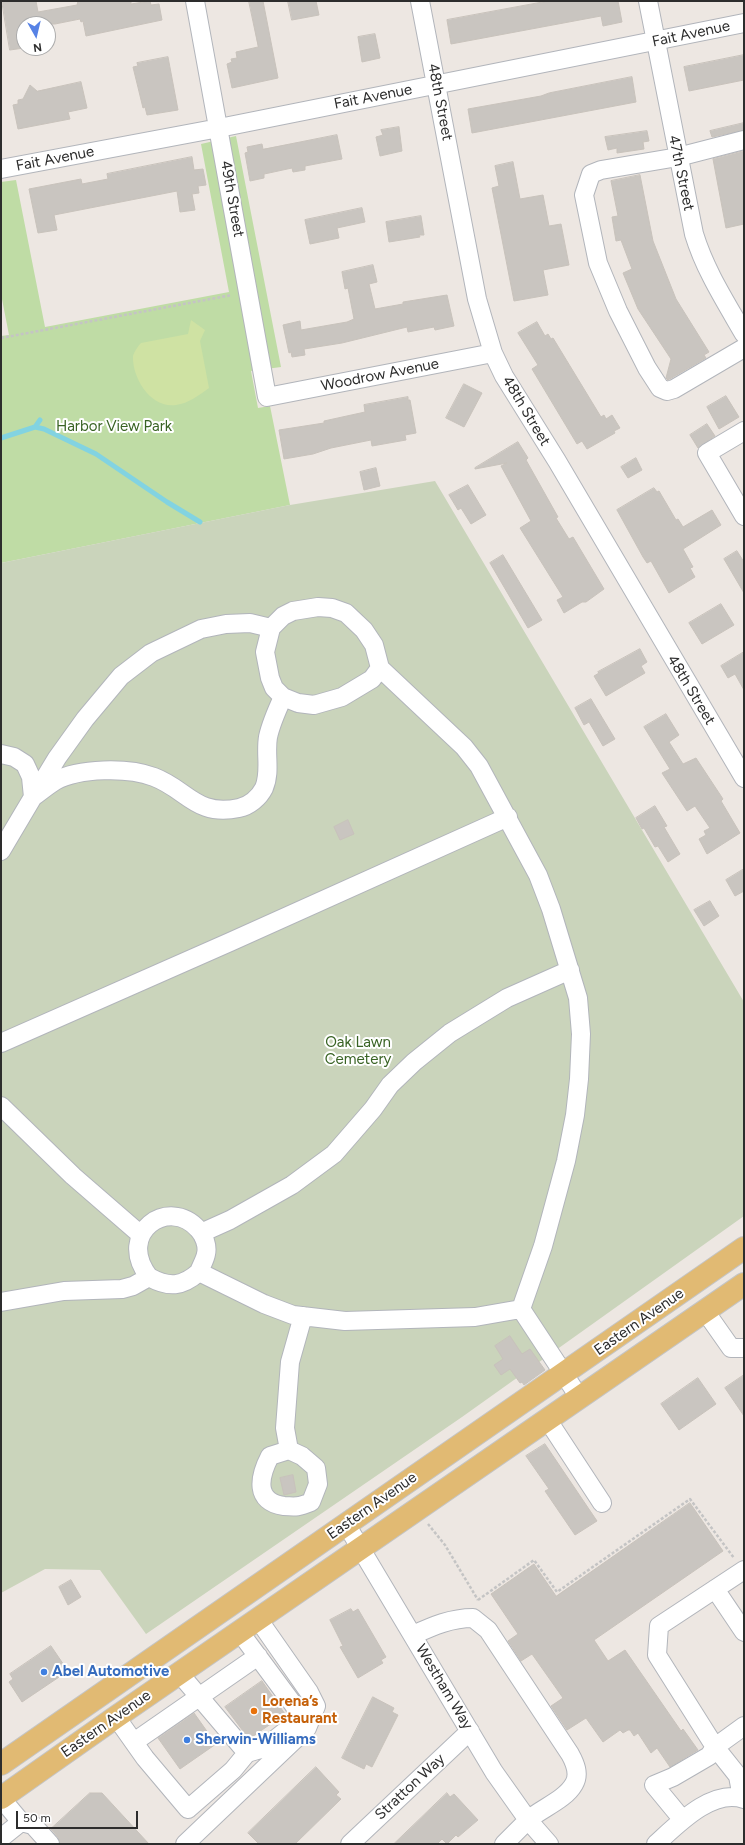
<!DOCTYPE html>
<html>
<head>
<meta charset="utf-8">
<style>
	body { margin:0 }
	#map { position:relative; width:745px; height:1845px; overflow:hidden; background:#ede7e2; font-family:Figtree,sans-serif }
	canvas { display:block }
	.frame { position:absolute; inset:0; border:2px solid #2d2d2d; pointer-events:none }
	.north { position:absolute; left:16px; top:16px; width:40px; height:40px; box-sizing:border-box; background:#fff; border:1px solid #ababab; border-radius:50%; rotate:172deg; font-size:11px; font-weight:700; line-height:16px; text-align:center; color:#2d2d2d }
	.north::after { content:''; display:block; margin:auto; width:14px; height:18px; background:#5782e5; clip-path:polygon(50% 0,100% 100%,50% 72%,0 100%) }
	.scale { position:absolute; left:16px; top:1811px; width:122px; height:18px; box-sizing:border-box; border:2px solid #2d2d2d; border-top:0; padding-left:5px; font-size:12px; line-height:14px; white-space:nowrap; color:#2d2d2d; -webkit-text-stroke:3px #fff; paint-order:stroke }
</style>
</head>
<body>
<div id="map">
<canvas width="745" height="1845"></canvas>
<div class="frame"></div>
<div class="north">N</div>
<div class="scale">50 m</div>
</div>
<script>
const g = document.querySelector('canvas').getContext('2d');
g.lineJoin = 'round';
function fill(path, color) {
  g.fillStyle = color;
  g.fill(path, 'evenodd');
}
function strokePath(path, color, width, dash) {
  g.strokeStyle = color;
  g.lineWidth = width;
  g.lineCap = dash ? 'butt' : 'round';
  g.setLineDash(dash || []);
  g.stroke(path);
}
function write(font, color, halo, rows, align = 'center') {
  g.font = font + ' Figtree,sans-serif';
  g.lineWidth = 4;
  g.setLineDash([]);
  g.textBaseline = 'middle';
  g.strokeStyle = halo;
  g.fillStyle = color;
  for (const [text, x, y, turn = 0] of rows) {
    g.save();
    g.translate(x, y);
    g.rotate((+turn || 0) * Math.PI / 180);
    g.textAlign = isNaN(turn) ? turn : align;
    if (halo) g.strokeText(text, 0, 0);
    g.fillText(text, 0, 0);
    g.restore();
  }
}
const green = new Path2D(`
	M236,136L281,367L251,371L258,408L270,406L290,505L1,563V336L9,335L1,294V182L16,180L45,327L229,292L201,144Z`);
const cemetery = new Path2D(`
	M435,481L744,1002V1216L462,1417L146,1634L100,1570L45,1569L1,1593V563L290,505Z`);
const pitch = new Path2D(`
	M191,320L205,330L200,341L209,388C198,396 189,403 176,405C151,409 132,378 133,356C134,352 138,346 141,343L188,334Z`);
const stream = new Path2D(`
	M35,427L40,420
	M1,438L35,427L44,429L96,454L167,502L200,522`);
const building = new Path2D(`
	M2,1H36L38,12L77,5L78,1H131V4L150,1L151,5L159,4L162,20L86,36L83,21L81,22L80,19L55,24H24V48L10,50Z
	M249,1H263L278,78L232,88L227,64L232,62L231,59L237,58L236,52L258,47Z
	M288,1H316L319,15L292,20Z
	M548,1H618L622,22L603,26L601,16L451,44L447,20Z
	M375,34L380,58L362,62L358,37Z
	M744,55V80L689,91L684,67Z
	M168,57L178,110L147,115L145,107L143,108L133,67L138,66L137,63Z
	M632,77L636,102L472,133L468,109L541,96L549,93Z
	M81,82L87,108L68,112L70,119L18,129L13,105L18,104V100L23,99L30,85L37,91Z
	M744,123V130L712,137L710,131Z
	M399,127L402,151L380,156L376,137L383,135L381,130Z
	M647,131L649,141L643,142L644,149L617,153V148L608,150L605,137Z
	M337,135L342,159L305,166V170L293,172L292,168L269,173L264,174V178L250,181L245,153L248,152L247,147L262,144L263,149Z
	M744,151V224L726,228L713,159Z
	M192,157L194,170L203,169L206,185L198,186L199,193L192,194L195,210L180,212L177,191L54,215L57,230L38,233L29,189L81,179L82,184L108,179L107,174Z
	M513,162L520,199L543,195L549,226L561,224L569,265L543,270L548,295L514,301L492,188L499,186L495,166Z
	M640,175L653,241L676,299L709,352L704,355L706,358L668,380L666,378L671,359L638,309L623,273L632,269L621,240L616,241L612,217L618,216L611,181Z
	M362,208L365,222L337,228L339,238L310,244L305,220Z
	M421,216L424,235H419L420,237L389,242L386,222Z
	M373,265L377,282L369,284L375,309L403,304V302L447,295L454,326L435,330L434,327L408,332L407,327L342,343L304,349L305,355L292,357L291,352L289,353L283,325L300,321L301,330L347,322L354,319L348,288L345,289L342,272Z
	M537,322L545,336L548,334L551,339L553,338L601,417L604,415L606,419L612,415L620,428L614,431L615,433L587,449L582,441L577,444L532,369L538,365L518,333Z
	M464,384L482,393L464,427L446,418Z
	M726,396L739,417L719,429L707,407Z
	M408,397V400H410L416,433L405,435L406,440L372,446L371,440L331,448L313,454L284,459L279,430L324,423V421L365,412L364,405Z
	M707,424L715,436L698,448L690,435Z
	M518,442L528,458L526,460L558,517L556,518L569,539L573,537L604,589L586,602H582L564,613L557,600L563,597L520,528L531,521L501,466L507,463L475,469V468Z
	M636,458L642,470L628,478L621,467Z
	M376,468L380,486L364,490L360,472Z
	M468,485L486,515L471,524L461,508L458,510L449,495Z
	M654,488L657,492L659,491L676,520L678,519L683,527L712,510L721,525L683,549L693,567L690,568L695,577L669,593L651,561L647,563L643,557L617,510Z
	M737,551L744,562V593L724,559Z
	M503,555L542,620L528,628L490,563Z
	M721,604L734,625L702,644L689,623Z
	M640,649L647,662L641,666L645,673L606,696L594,676L599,673L598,672Z
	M744,652V690L735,674L728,678L721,666Z
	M591,699L615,739L603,746L589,722L584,725L575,708Z
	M666,714L679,735L669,742L683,764L696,758L723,799L721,801L740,833L707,854L699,839L706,835L704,831L710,828L695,806L687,811L662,773L670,769L644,727Z
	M655,806L667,826L664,827L680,854L668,862L658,846L655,847L644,828L642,829L636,818Z
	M348,820L354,834L340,840L334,827Z
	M744,869V891L735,896L726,880Z
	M710,901L719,916L704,926L694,910Z
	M510,1336L522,1354L530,1349L545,1370L524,1385L522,1382L520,1383L510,1369L501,1375L494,1365L503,1359L495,1346Z
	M744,1375V1416L725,1388Z
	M698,1378L716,1404L679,1430L661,1404Z
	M545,1444L597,1521L575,1535L545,1491L549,1489L526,1456Z
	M293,1475L296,1492L284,1495L280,1478Z
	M690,1503L723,1551L594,1640L608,1661L625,1650L681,1731L683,1729L698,1750L670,1767L657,1748L651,1753L638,1733L634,1736L630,1730H628L623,1733L620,1730L603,1742L586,1718L567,1730L551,1706L563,1698L532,1654L521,1661L508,1641L518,1634L491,1594L534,1564L556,1596Z
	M71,1580L81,1597L68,1605L59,1587Z
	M351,1609L353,1612L358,1609L386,1657L381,1660L383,1663L358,1678L340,1647L343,1646L330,1620Z
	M51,1646L68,1671L22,1702L9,1682L13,1679L10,1674Z
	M262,1681L285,1714L249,1739L225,1707Z
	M373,1697L394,1708L392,1712L398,1715L372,1767L366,1764L364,1769L342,1758Z
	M194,1713L216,1744L180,1769L158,1738Z
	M316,1767L339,1792L336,1795L341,1799L295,1844H259L248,1833Z
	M90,1793H102L149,1844H60L58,1837L51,1829Z
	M447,1793L450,1797L454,1794L478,1820L458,1837L456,1835L447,1844L442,1839L437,1844H394Z`);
const path = new Path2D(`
	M1,338L232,295
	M428,1524L445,1545L478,1600
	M478,1600L534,1560L557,1592L690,1499L734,1558`);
const minor = new Path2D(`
	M195,1L267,397L493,353
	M420,1L477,299L493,353L504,376L557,461L744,778
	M648,1L694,234C705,270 725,301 744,334
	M744,140L678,157L601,170L591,174L584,195L598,263L618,311L647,368L660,388L667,391L674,389L744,348
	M1,169L219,128L744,23
	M744,431L707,453L744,516
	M380,668L372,679L342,697L314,705L298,703L283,697L274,688L270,678L265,652L271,628L283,616L293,611L318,607L332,608L346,613L364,630L374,645L380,668L464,747L479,766L538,875L551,909L578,998L581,1034L579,1079L575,1115L566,1161L543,1246L521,1309
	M1,754L14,757L25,764L31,777L33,797L1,851
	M37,791L57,758L85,719L121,676L151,653L201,629L226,624L250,623L271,628
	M33,797C40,792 47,786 55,781C79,768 128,767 154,777C188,790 196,817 239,808C249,806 259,798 264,788C271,772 265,754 268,737C271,723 277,710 283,697
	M1,1043L230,942L508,817
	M1,1106L73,1176L141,1235
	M201,1233L230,1220L292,1185L334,1154L373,1109L390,1085L414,1062L450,1033L507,998L570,970
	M149,1277C115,1233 169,1196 198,1229C204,1235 208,1246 206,1254C205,1260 201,1266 199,1272
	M1,1302L64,1291L122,1289L133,1286L149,1277C169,1288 182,1287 199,1272L264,1304L293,1315L345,1321L475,1317L521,1309L579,1397
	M705,1311L731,1348H744
	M547,1419L602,1503
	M289,1450L270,1456C259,1477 254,1502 284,1506C296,1507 299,1507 311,1502L318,1484L316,1468L302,1456L289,1450L285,1428L290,1362L303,1316
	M346,1524L494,1772L528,1820L549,1844
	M715,1589L744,1632
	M413,1635C433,1626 451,1618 473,1618L488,1630L570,1754C575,1763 580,1774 574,1784C565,1800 542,1808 528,1820C520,1828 512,1836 504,1844
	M179,1673L247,1753L264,1748L302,1718L293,1704L239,1631
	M116,1717L145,1758L188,1809L233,1770L247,1753
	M134,1742L258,1656
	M1,1798L21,1822L1,1838
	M742,1798L738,1776L715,1747L657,1655L659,1626L744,1570
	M682,1819L654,1785L673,1777L709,1756L715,1747L744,1726
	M21,1822L33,1825L50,1844
	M185,1844L307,1728L316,1706L309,1692L258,1619
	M350,1844L470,1731
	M656,1844C677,1825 712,1788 744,1799`);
const major = new Path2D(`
	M1,1764L744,1248
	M1,1798L116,1717L744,1284`);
const markers = [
	[44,1672,4,"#3f7fe0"],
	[254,1711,4,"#e8710a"],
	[187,1740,4,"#3f7fe0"]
];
const streetNames = [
	["Fait Avenue",691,34,-12],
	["Fait Avenue",373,97,-11],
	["48th Street",440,102,79],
	["Fait Avenue",55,159,-11],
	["47th Street",681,173,78],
	["49th Street",232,199,80],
	["Woodrow Avenue",380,375,-11],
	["48th Street",526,411,59],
	["48th Street",691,690,59],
	["Eastern Avenue",639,1322,-35],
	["Eastern Avenue",372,1506,-35],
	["Westham Way",444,1687,59],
	["Eastern Avenue",106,1724,-35],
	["Stratton Way",410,1787,-43]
];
const parkNames = [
	["Harbor View Park",114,427],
	["Oak Lawn",358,1043],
	["Cemetery",358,1060]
];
const shopNames = [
	["Abel Automotive",52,1672],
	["Sherwin-Williams",195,1740]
];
const foodNames = [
	["Lorena’s",262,1702],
	["Restaurant",262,1719]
];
fill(green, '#bfdca5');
fill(cemetery, '#cad4bb');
fill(pitch, '#cfe2a3');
strokePath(stream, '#82d3e1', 5);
fill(building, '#c9c5c0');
strokePath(building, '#c8c2bb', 1);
strokePath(minor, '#b2b5bb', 20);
strokePath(major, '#c4c4c4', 24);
strokePath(path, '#c4c4c4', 2.5, [3, 2]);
strokePath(minor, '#fff', 18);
strokePath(major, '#e1ba73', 22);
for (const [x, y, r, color] of markers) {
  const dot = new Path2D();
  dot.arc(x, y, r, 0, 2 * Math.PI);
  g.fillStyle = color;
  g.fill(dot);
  strokePath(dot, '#fff', 1.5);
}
write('15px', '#2d2d2d', '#fff', streetNames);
write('15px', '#396324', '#fff', parkNames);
write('bold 15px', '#366cbe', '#fff', shopNames, 'left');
write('bold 15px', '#c56008', '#fff', foodNames, 'left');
</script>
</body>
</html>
